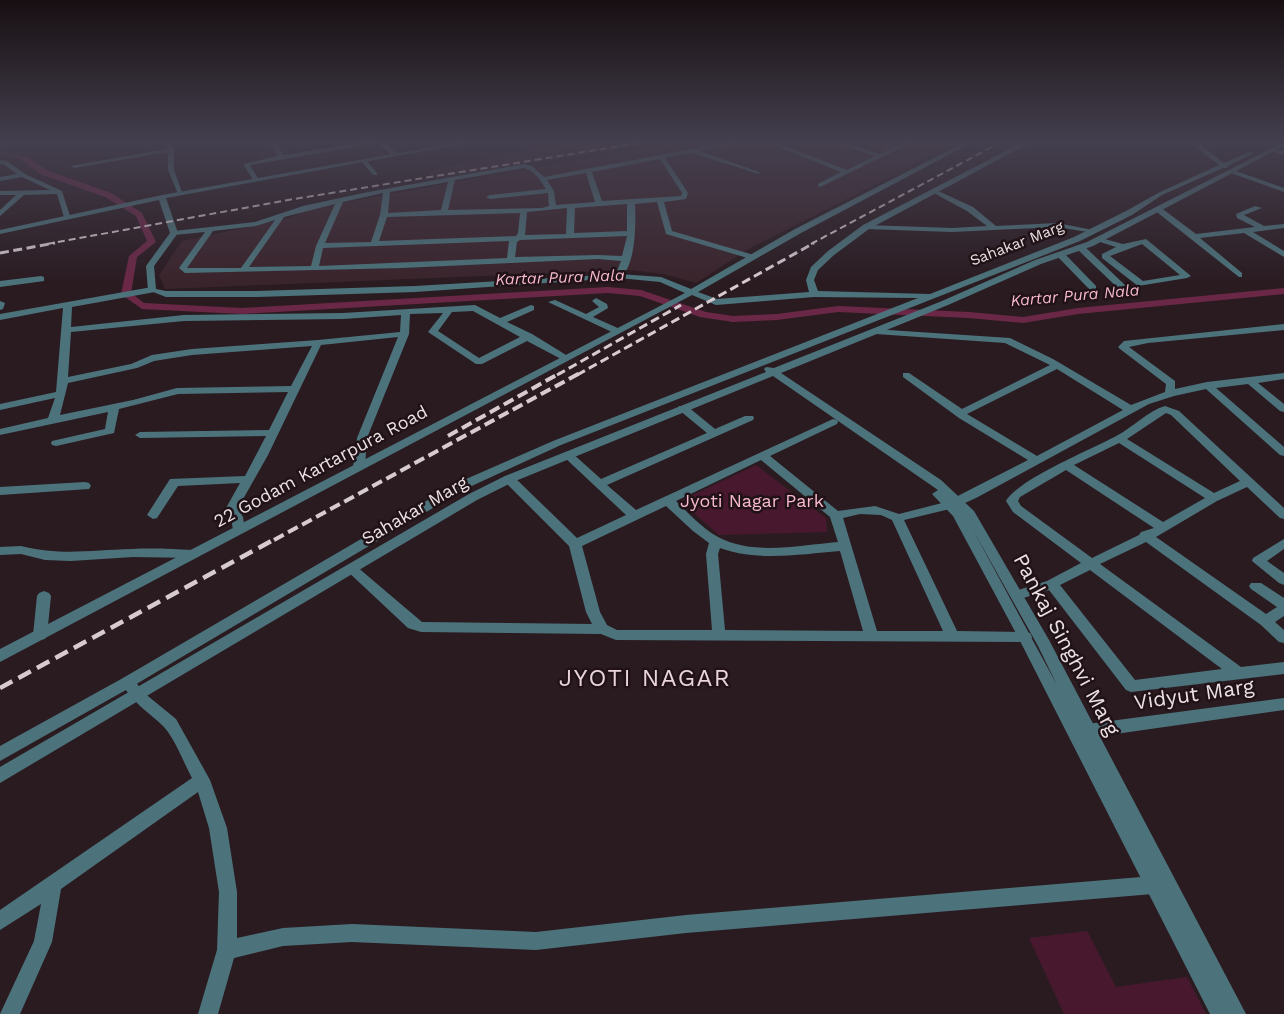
<!DOCTYPE html>
<html>
<head>
<meta charset="utf-8">
<style>
	body { margin:0 }
	canvas { display:block; background:#2a1b21 }
</style>
</head>
<body>
<canvas width="1284" height="1014"></canvas>
<script>
const g = document.querySelector('canvas').getContext('2d');
g.lineJoin = 'round';
function fill(path, color) {
  g.fillStyle = color;
  g.fill(path, 'evenodd');
}
function strokePath(path, color, width, dash) {
  g.strokeStyle = color;
  g.lineWidth = width;
  g.lineCap = dash ? 'butt' : 'round';
  g.setLineDash(dash || []);
  g.stroke(path);
}
function write(font, color, halo, rows, align = 'center') {
  g.font = font + ' "Work Sans",sans-serif';
  g.lineWidth = 5;
  g.setLineDash([]);
  g.textBaseline = 'middle';
  g.strokeStyle = halo;
  g.fillStyle = color;
  for (const [text, x, y, turn = 0] of rows) {
    g.save();
    g.translate(x, y);
    g.rotate((+turn || 0) * Math.PI / 180);
    g.textAlign = isNaN(turn) ? turn : align;
    if (halo) g.strokeText(text, 0, 0);
    g.fillText(text, 0, 0);
    g.restore();
  }
}
const built = new Path2D(`
	M579,141H664L436,179L426,171Z
	M682,141H961L750,248L696,283L663,274L630,270L165,289L159,275L182,241L285,219L314,208Z`);
const green = new Path2D(`
	M756,465L826,518L827,532L719,535L680,501Z
	M1087,931L1116,987L1187,977L1206,1014H1064L1029,938Z`);
const stream = new Path2D(`
	M0,152L25,159`);
const canal = new Path2D(`
	M22,157H28L46,170L111,193L142,213L156,242L137,257L131,293L144,303L242,308L608,287L641,290L706,312L733,316L777,314L838,306L969,312L1023,317L1078,308L1284,288V294L1078,314L1023,323L969,318L838,312L777,320L733,322L700,317L640,296L608,293L242,314L142,309L121,294L129,256L147,241L136,216L105,197L40,174L22,161Z`);
const minor = new Path2D(`
	M26,141H83L80,143H29Z
	M163,141H169L174,150V170L183,195L178,194L168,170V152L74,168L71,166L167,149Z
	M268,141H274L284,155L369,141H383L398,155L393,156L378,143L250,165L259,180L254,181L243,164L278,156Z
	M734,141H746L700,151L759,172V174L692,153L665,158L688,193L686,199L664,202L672,231L754,255V259H751L666,234L657,202L635,204C636,222 636,269 619,278L615,276L621,261L598,259L402,268L185,273L179,268L205,232L174,235L170,233L174,231L255,222L303,206L363,193L524,164L532,166L544,177ZM660,159L682,193L681,196L602,201L592,172ZM524,168C534,170 541,181 546,189L490,195L486,197L490,199L548,193L549,206L542,208L448,210L455,180ZM586,173L595,202L556,205L554,191L547,180ZM448,182L441,210L388,213L390,192ZM383,193L380,215L371,242L325,243L343,202ZM335,204L316,246L311,266L249,267L284,217ZM627,204V231L574,233L575,208ZM567,208L566,234L525,235L527,212ZM520,213L518,233L516,236L379,241L387,217ZM275,220L241,268H187L213,231L256,226ZM627,236L622,256L598,255L515,257L517,242L520,240ZM509,241L507,258L319,266L323,248Z
	M764,141H772L847,170L875,156L830,141H839L880,154L907,141H915L820,187L818,186V184L841,172Z
	M1271,149L1284,151V155L1271,151Z
	M0,160L7,161L25,174L62,191L71,219L64,217L57,194L24,195L0,216V210L16,195H0V191L50,190L22,177L0,181V177L17,174L3,164H0Z
	M362,160H366L377,173V175H373L362,162Z
	M1233,170L1284,188V192L1231,173L1230,172Z
	M934,189L973,207L996,226L1057,223L1098,231L1094,233L1057,227L952,232L866,229L862,227L866,225L952,228L987,226L967,211L932,192V190Z
	M1255,206L1262,208L1244,215L1264,226L1284,224V228L1253,232L1284,251V257L1244,233L1200,238L1242,273V277H1239L1153,209L1160,207L1196,234L1255,227L1237,218L1236,214Z
	M1097,237L1123,244L1146,239L1191,276L1187,278L1138,286L1102,258V254L1116,247L1097,241ZM1142,244L1180,275L1143,281L1110,256Z
	M1077,245H1083L1125,285V289H1119L1077,249Z
	M1058,253H1064L1096,286V290H1090L1058,257Z
	M41,276L44,277V281L0,287V281Z
	M152,287L156,290L155,292L72,307L71,327L184,315L343,313L475,305L500,318L531,305L534,306V310L507,322L532,334L571,358L566,361L563,360L527,341L482,364H476L428,332L443,313L410,314L409,334L367,438L365,467L359,471L353,467L357,438L398,337L321,345L268,455L238,508L243,517L245,530L239,534L233,530L231,517L226,508L240,483L178,486L157,518L153,519L147,515L170,479L245,476L266,436L140,438L135,435L140,432L269,430L288,392L178,394L119,409L114,433L56,446L52,445L51,443L52,441L105,429L108,412L0,435V429L48,418L55,398L0,410V404L56,392L63,308L0,320V314ZM473,311L520,337L479,358L438,331L452,312ZM401,315L400,332L318,340L192,349L152,355L131,364L68,377L71,332L184,321L343,319ZM312,346L291,386L177,388L133,400L60,415L68,383L137,368L154,361L192,355Z
	M596,298L607,304L608,308L593,317L620,329V333H614L548,302L555,300L586,314L599,307L592,301Z
	M0,301L5,303L3,309L0,310Z
	M1284,324V330L1148,343L1129,347L1175,381V389L1207,382L1284,373V379L1258,383L1284,404V412L1280,411L1248,384L1216,388L1284,447V456L1280,455L1206,389L1174,396L1149,404L976,498L954,508L904,520L957,631L1025,632L1030,633L1032,637L1030,641L1025,642L616,640L601,634L421,632L408,628L345,569L346,566H356L422,622L592,624L586,612L569,546L505,482L503,479L505,476H513L577,538L626,515L564,457L562,455L564,453H572L601,479L707,433L679,410L678,408L679,406H687L715,429L745,416H753L754,418L753,420L607,485L636,510L833,419L837,420L838,422L837,424L770,456L838,511L875,506L899,514L946,502L1028,460L959,418L903,377V373H909L962,409L1050,365L1005,343L876,334L873,333V329L1010,338L1053,359L1131,405L1165,392L1166,384L1120,349L1118,347L1124,341ZM1057,369L1123,410L1037,456L967,414ZM761,460L830,517L838,542C801,545 753,556 718,537C702,528 689,514 676,501ZM666,506L693,531L709,543L706,554L712,630H617L607,625L600,612L582,546ZM860,514L881,515L892,520L943,631H877L843,518ZM720,548C758,562 801,554 840,551L863,631L725,630L718,554Z
	M1165,406L1179,411L1284,508V519L1280,518L1247,487L1217,501L1156,537L1266,614L1277,607L1251,589L1249,586L1251,583H1261L1284,598V616L1275,622L1284,630V643L1279,642L1261,625L1146,542L1100,564L1241,667L1284,662V674L1131,692L1126,690L1049,590L1017,600L1012,598L1010,595L1012,592L1047,581L1081,563L1013,512L1006,501C1020,478 1091,450 1118,435C1133,427 1148,411 1165,406ZM1166,413L1171,415L1240,481L1214,493L1127,439ZM1119,443L1205,498L1163,522L1074,465ZM1066,470L1154,528L1141,532L1139,535L1092,558L1021,506L1018,501L1020,497ZM1090,570L1222,669L1135,680L1060,585Z
	M85,482L89,483L91,486L89,489L0,495V487Z
	M1284,539V549L1267,561L1284,573V585L1279,583L1252,561L1253,558Z
	M21,546C61,556 92,550 132,549C152,548 173,549 193,550L198,551L199,554L198,557L193,558L133,557L71,561L45,560L21,554L0,555V547Z
	M44,591L49,593L51,596L47,635L45,639L40,640L35,639L33,635L37,596L39,593Z
	M128,676L133,678L143,692L176,719L210,780L227,828L237,892V938L283,928L352,924L536,932L686,915L1153,876L1159,879L1162,885L1159,891L1153,894L686,933L536,950L352,942L283,946L234,958L218,1014H198L217,950L219,892L209,828L198,792L61,889L52,942L20,1014H0L34,941L41,904L0,930V910L192,778C184,763 175,739 164,727C149,712 131,702 121,682L123,678Z
	M1284,698V710L1080,739L1074,737L1072,732L1074,727L1080,725Z`);
const tertiary = new Path2D(`
	M466,141H479L166,198L178,233L154,266L156,289L166,291H257L415,286L619,274L661,277L691,289L795,229L967,141H975L801,233L698,292L717,299L809,292L806,280L811,267L828,251L863,225L1025,141H1033L869,229L834,255L818,270L814,280L818,291L930,294L1074,237L1126,211L1158,193L1219,165L1196,147L1193,141H1199L1201,145L1224,163L1249,152L1254,153L1228,166L1227,168H1223L1162,195L1132,215L1080,241L561,445L465,489L133,686L0,761V746L123,678L457,483L553,441L918,298L814,297L716,305L692,295L0,662V649L685,293L660,282L619,278L415,292L257,297H166L148,290L146,266L170,233L159,200L0,234V230L162,195Z
	M1284,142V146L1093,246L1041,264L948,305L781,373L941,480L974,511L1049,640L1246,1014H1210L1018,637L953,516L932,494L938,490L773,376L513,482L477,500L0,783V767L469,494L505,476L766,372L764,369L766,367L774,368L942,301L1035,260L1087,242ZM973,530L1038,646L1057,685Z`);
const railFar3 = new Path2D(`
	M47,244L288,200L652,141
	M811,244L1003,141`);
const railFar2 = new Path2D(`
	M0,253L55,243
	M557,375L681,305
	M577,375L814,243`);
const railFar1 = new Path2D(`
	M448,436L560,373
	M274,540L580,373`);
const rail = new Path2D(`
	M0,688L277,538`);
const farStreetnames = [
	["Sahakar Marg",1017,244,-21]
];
const farWaternames = [
	["Kartar Pura Nala",560,278,-2],
	["Kartar Pura Nala",1075,296,-5]
];
const streetNames = [
	["22 Godam Kartarpura Road",321,467,-28],
	["Sahakar Marg",415,511,-30]
];
const parkNames = [
	["Jyoti Nagar Park",752,502]
];
const nearStreetnames = [
	["Pankaj Singhvi Marg",1066,645,62],
	["Vidyut Marg",1194,695,-8]
];
const nearNeighbourhoodnames = [
	["JYOTI NAGAR",645,679]
];
fill(built, '#3a242c');
fill(green, '#48192e');
strokePath(stream, '#6a2846', 2);
fill(canal, '#6a2846');
fill(minor, '#4c737b');
fill(tertiary, '#4c737b');
strokePath(railFar3, '#d7cbd0', 2, [7, 4]);
strokePath(railFar2, '#d7cbd0', 3, [9, 4.5]);
strokePath(railFar1, '#d7cbd0', 4, [11, 5]);
strokePath(rail, '#d7cbd0', 4.5, [14, 7]);
const sky = g.createLinearGradient(0, 0, 0, 283);
sky.addColorStop(0, '#170f12');
sky.addColorStop(0.5, '#443f4e');
sky.addColorStop(1, '#443f4e00');
g.fillStyle = sky;
g.fillRect(0, 0, 1284, 283);
write('15px', '#ebe0e4', '#201217', farStreetnames);
write('italic 16px', '#f9bad1', '#201217', farWaternames);
write('18px', '#ebe0e4', '#201217', streetNames);
write('18px', '#f8b9d0', '#201217', parkNames);
write('21px', '#ebe0e4', '#201217', nearStreetnames);
g.letterSpacing = '1.5px';
write('24px', '#ead4db', '#201217', nearNeighbourhoodnames);
g.letterSpacing = '0px';
</script>
</body>
</html>
